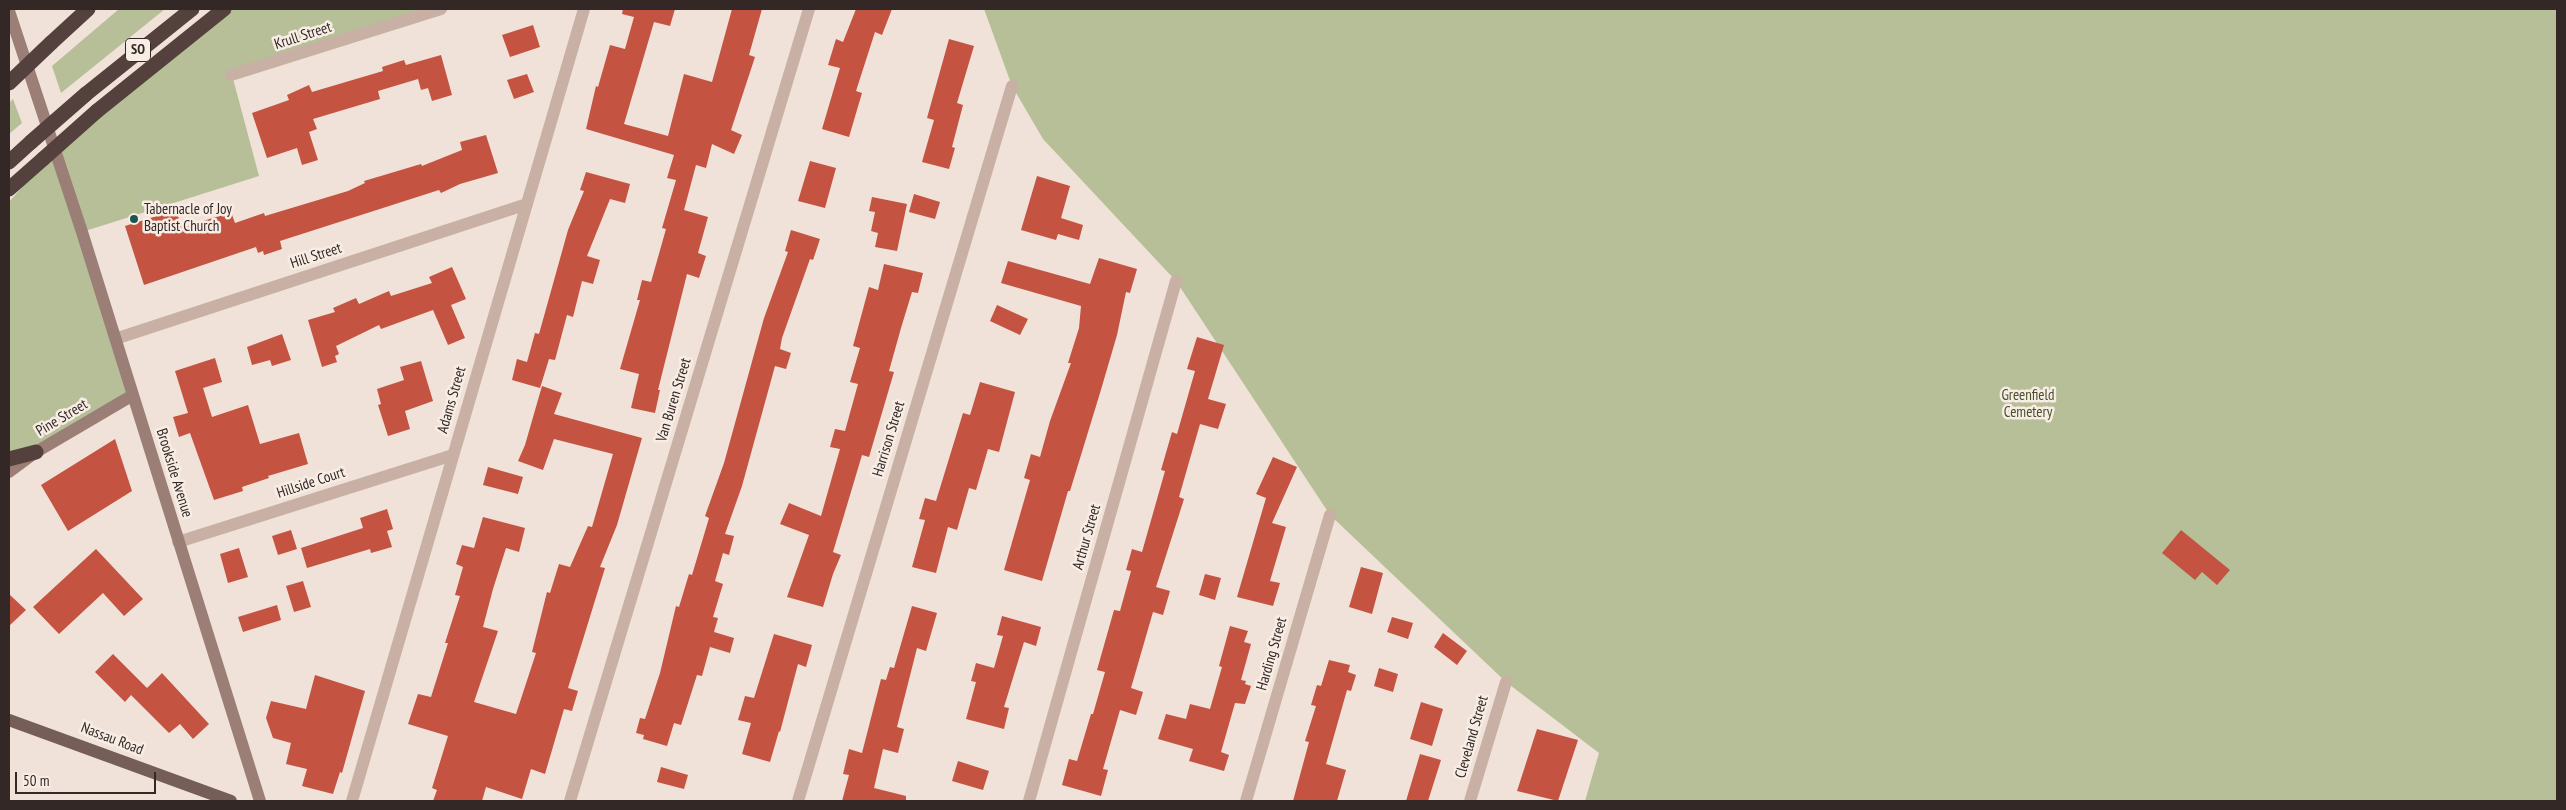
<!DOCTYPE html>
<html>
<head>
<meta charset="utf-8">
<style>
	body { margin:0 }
	#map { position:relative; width:2566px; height:810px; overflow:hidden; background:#f0e2d8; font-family:"PT Sans Narrow",sans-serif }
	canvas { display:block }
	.frame { position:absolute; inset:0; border:10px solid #332826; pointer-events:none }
	.scale { position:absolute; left:15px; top:772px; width:141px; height:22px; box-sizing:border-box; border:2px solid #332826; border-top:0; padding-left:6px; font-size:15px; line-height:18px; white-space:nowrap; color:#332826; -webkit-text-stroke:4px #f8ede4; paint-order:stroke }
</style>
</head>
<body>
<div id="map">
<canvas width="2566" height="810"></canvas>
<div class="frame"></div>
<div class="scale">50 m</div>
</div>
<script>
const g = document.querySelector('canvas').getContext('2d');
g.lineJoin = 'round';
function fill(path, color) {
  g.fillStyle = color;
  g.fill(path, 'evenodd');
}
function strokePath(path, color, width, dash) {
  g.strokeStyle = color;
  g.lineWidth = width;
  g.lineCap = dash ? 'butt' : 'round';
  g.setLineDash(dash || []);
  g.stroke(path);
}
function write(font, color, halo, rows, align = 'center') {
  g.font = font + ' "PT Sans Narrow",sans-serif';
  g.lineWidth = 5;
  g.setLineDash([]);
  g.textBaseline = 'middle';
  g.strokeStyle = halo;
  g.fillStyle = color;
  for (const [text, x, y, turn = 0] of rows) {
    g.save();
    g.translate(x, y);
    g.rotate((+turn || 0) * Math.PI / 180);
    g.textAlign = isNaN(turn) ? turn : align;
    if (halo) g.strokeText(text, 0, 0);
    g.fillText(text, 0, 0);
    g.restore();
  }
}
const green = new Path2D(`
	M119,9H165L61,93L52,66Z
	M232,9H441L232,75L259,176L82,232L133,395L9,459V202L38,169L219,18Z
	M984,9H2557V801H1585L1599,753L1506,682L1330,515L1176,281L1043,139L1012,86Z
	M13,99L22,123L9,134V103Z`);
const building = new Path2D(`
	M623,9H675L670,26L654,22L624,124L668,136L684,74L712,82L732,9H762L749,55L755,57L731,130L742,135L734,154L712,144L706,168L696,165L684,210L708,217L698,253L706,256L699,278L687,274L658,390H660L655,413L631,408L639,374L620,369L640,300H637L642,280L651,282L666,229L662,228L676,180L667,178L674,155L586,129L596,86L598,87L610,45L625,49L634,17L622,14Z
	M856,9H892L882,35L875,32L856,91L862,93L849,137L822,129L840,68L828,65L836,39L843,42Z
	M533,25L540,47L510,57L502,35Z
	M949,39L974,46L957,103L963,105L952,147L955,148L949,169L922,162L934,120L927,118Z
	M441,55L452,95L432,101L428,88L421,90L418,79L378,91L380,99L313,119L317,129L309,132L318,160L302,165L297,148L267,158L252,113L289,100L287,95L309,85L312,92L383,71L382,67L404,60L406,65Z
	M527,74L534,92L514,99L507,80Z
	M486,135L498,173L460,184L441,193L439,190L280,241L282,249L264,255L263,251L258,253L256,247L144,285L125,226L176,210L182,228L231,212L235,223L264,213L265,216L348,191L365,183L364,181L421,164L422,166L462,150L460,142Z
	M810,161L836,168L825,208L798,201Z
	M586,172L630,184L625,203L610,199L587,256L600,260L593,284L582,281L573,317L567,315L555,360L549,359L540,388L512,380L517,359L527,362L535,333L539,334L568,230L584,191L580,190Z
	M1037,176L1070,186L1061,218L1083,225L1079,240L1058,234L1056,240L1021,230Z
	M914,194L940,202L935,219L909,212Z
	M872,197L907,204L897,251L875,247L878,233L871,231L875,212L869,211Z
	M791,230L820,239L813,260L810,259L782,338L780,349L791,353L786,369L775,366L742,486L725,534L734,536L729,555L723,553L715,581L723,584L713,617L718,618L714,632L734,638L730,653L710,647L702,676L697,675L681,725L674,723L667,746L643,739L644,735L636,733L640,718L645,719L660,673L676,606L679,607L689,574L692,575L709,518L705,516L724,463L764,318L788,252L785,251Z
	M1099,258L1137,269L1130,293L1126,292L1117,335L1100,393L1070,491H1068L1042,581L1004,570L1030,480L1024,478L1031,454L1040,457L1050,421L1071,363H1068L1079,328L1081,306L1001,283L1008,261L1090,284Z
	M884,264L923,273L918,293L912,292L901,328L889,371L894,372L869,457L862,455L833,552L841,555L833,574L823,607L787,597L809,535L780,524L789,503L821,516L840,449L830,447L835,429L845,431L858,384L850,382L860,348L853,346L869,287L878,290Z
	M452,267L466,299L451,305L465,338L448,345L433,310L381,329L379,325L336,346L339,354L335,356L337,362L322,367L308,320L335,312L333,308L356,298L359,304L389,291L391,296L432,283L429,277Z
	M997,305L1028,319L1020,335L990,321Z
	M282,334L291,360L272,366L270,360L252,365L247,347Z
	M1197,337L1224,345L1208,399L1226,404L1218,429L1200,424L1179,497L1184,499L1156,587L1170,591L1163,615L1153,612L1131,688L1143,692L1136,715L1120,710L1103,769L1108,770L1101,796L1062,785L1069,759L1077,761L1091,714H1093L1105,672L1097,670L1114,610L1120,611L1131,571L1126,570L1132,549L1142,552L1165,471L1161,470L1172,432L1177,434L1195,371L1187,369Z
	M215,358L222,382L203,388L212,417L248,405L260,444L299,433L308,464L268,476L269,478L242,487L243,491L214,500L190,433L179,437L173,417L188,413L175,371Z
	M421,361L433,401L405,411L410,429L388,436L378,405L381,404L377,389L404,380L400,367Z
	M980,382L1015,392L999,452L988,449L976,490L969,488L957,530L948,527L936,573L912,567L925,520L919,519L925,498L936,501L963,413L970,415Z
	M542,386L562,393L554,414L642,438L617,525L600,567L605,568L568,688L578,691L572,711L564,709L545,774L531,769L522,799L486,787L482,801H433L437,790L432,788L448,736L408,724L418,694L431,697L448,643H445L460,596L455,595L463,567L456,564L462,545L474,548L483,517L525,528L519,552L506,548L493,589L483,627L498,631L474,702L516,714L536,653L532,652L547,592L550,593L559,564L570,567L588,526L592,527L613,454L554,439L543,470L518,461L525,445Z
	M115,439L132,491L68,531L41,485Z
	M1273,457L1297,467L1272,523L1286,527L1270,581L1280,583L1273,606L1237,597L1266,498L1256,494Z
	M488,467L523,477L518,494L483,485Z
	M387,509L393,529L387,531L392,547L371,553L370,549L307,568L301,548L363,528L360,518Z
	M291,530L297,549L278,555L272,536Z
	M2181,530L2230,570L2217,585L2202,572L2195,580L2162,553Z
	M239,548L248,577L228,583L220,554Z
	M96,549L143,599L124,616L103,593L59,634L33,607Z
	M1361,567L1383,573L1372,614L1349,607Z
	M1205,574L1221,578L1215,600L1199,595Z
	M303,581L311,607L294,612L286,586Z
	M9,594L26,610L9,626Z
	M277,605L281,620L243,632L238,617Z
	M912,606L937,613L926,651L917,648L897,727L904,729L898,753L883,749L874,788L906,796V801H842L849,775L843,774L849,749L862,753L881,679L886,680L890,667L894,668Z
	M1002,616L1041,627L1036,646L1024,642L1004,707L1009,708L1004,729L966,719L976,682L971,681L976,663L994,668L1003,636L997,635Z
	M1392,617L1413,623L1408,639L1387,632Z
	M1230,626L1248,631L1244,642L1251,644L1241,680L1246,681L1245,684L1251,686L1245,704L1235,703L1221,752L1229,755L1224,771L1189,761L1193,749L1158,739L1166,714L1186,719L1190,704L1210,709L1222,667L1219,666Z
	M1443,633L1467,651L1457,665L1434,647Z
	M774,634L812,645L806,667L798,664L780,732L779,731L770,762L742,754L751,723L738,720L745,696L754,698Z
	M113,654L147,688L162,673L209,724L193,739L180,724L169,733L131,695L125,702L95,672Z
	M1329,660L1350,665L1348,672L1356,675L1351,691L1347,690L1326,764L1346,770L1337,801H1293L1309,742L1305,741L1316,706L1311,705L1317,685L1321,686Z
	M1379,668L1398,674L1393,692L1374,686Z
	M315,675L365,691L342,773L340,772L333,794L302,786L307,769L286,764L291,743L273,738L266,718L271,701L306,709Z
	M1421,702L1443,709L1432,746L1410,739Z
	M1537,729L1578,740L1558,801L1517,791Z
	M1420,754L1441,760L1428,801H1406Z
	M958,761L989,771L983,790L952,781Z
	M661,767L688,775L684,789L657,782Z`);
const street = new Path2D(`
	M231,75L441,9
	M115,339L527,204
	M178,542L453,455
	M352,801L584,9
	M570,801L809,9
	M798,801L1012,86
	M1029,801L1176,281
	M1246,801L1330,515
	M1470,801L1506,682`);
const secondary = new Path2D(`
	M9,11L82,232L260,801
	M9,472L36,452L133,395`);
const primary = new Path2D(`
	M9,720L231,801`);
const highway = new Path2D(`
	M51,43L88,9
	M86,94L192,9
	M97,111L224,9
	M9,162L31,142
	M9,189L43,159
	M9,459L36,452`);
const highwayBridge = new Path2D(`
	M9,83L51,43
	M31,142L86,94
	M43,159L97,111`);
const markers = [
	[134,219,5,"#1c5452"]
];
const shields = [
	[138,50,25]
];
const shieldNames = [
	["SO",138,50]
];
const streetNames = [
	["Krull Street",303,36,-18],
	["Hill Street",316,256,-18],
	["Adams Street",452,400,-74],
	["Van Buren Street",674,400,-73],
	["Pine Street",62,418,-31],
	["Harrison Street",889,439,-73],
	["Brookside Avenue",174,473,73],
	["Hillside Court",311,483,-18],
	["Arthur Street",1087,537,-74],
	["Harding Street",1272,654,-74],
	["Cleveland Street",1472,737,-74],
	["Nassau Road",112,739,21]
];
const poiNames = [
	["Tabernacle of Joy",144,210],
	["Baptist Church",144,227]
];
const parkNames = [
	["Greenfield",2028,396],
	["Cemetery",2028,413]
];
fill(green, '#b6bf98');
fill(building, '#c45342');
strokePath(street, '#c8b1a4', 12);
strokePath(secondary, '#9b7f76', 12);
strokePath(primary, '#755e57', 12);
strokePath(highway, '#54413d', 15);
strokePath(highwayBridge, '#54413d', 15);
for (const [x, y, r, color] of markers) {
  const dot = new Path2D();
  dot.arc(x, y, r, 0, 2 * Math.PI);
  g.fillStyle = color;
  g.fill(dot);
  strokePath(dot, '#f8ede4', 2);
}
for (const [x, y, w] of shields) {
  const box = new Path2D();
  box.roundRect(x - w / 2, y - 11.5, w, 23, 4);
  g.fillStyle = '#f8ede4';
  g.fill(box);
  strokePath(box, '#332826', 1);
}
write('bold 14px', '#332826', null, shieldNames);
write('15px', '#332826', '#f8ede4', streetNames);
write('15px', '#332826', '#f8ede4', poiNames, 'left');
write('15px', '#47512a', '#f8ede4', parkNames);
</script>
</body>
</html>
